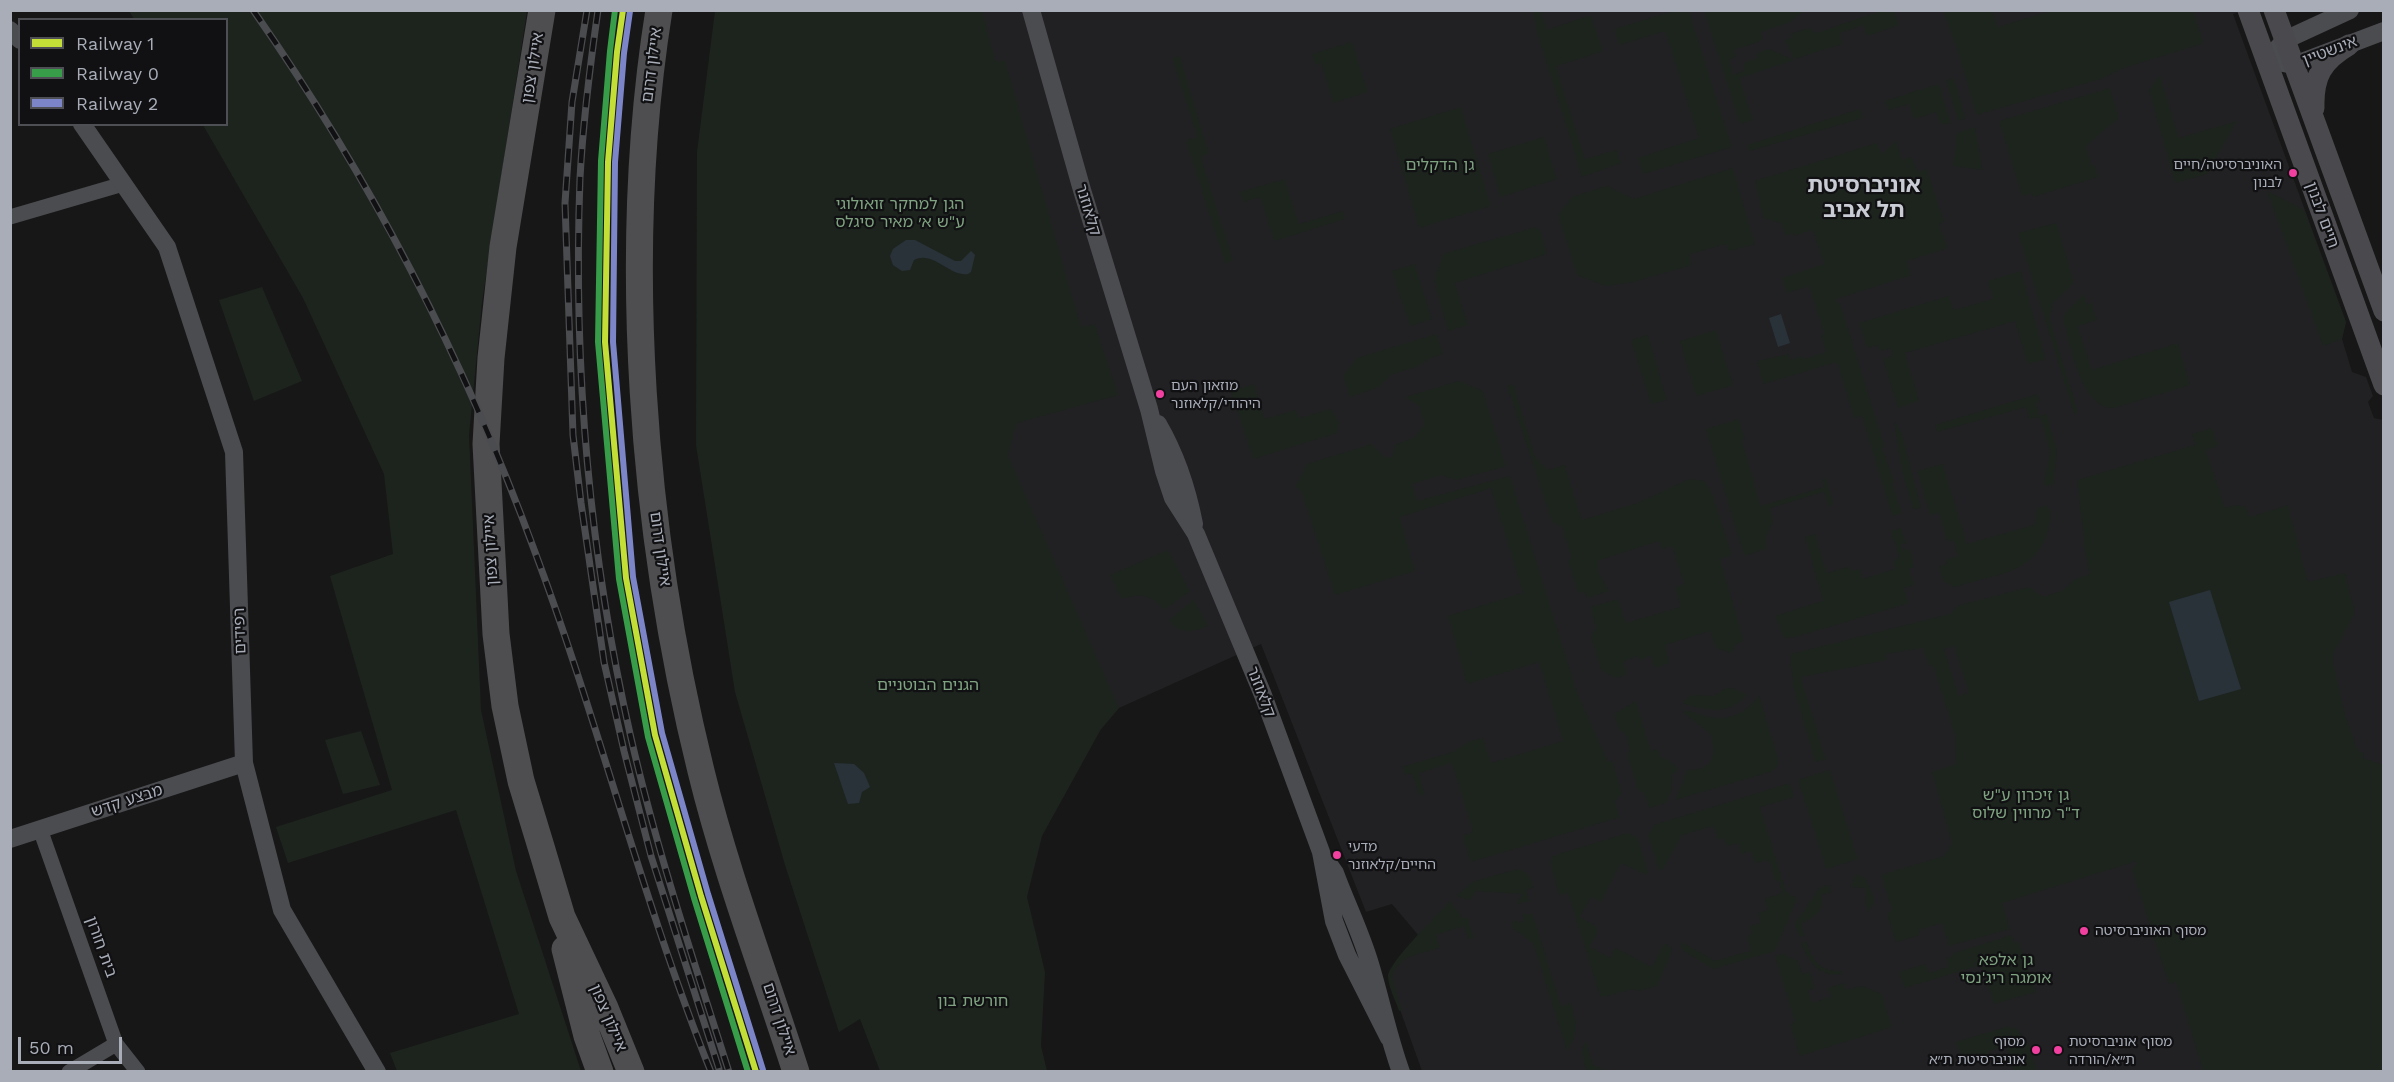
<!DOCTYPE html>
<html>
<head>
<meta charset="utf-8">
<style>
	body { margin:0 }
	#map { position:relative; width:2394px; height:1082px; overflow:hidden; background:#171717; font-family:"Work Sans",sans-serif }
	canvas { display:block }
	.frame { position:absolute; inset:0; border:12px solid #a8adb8; pointer-events:none }
	.legend { position:absolute; left:18px; top:18px; width:210px; height:108px; box-sizing:border-box; background:#111113; border:2px solid #4d4f55; margin:0; padding:8px 10px; list-style:none; font-size:18px; color:#a8adb8 }
	.legend li { display:flex; align-items:center; gap:12px; height:30px }
	.legend b { width:30px; border:2px solid #4d4f55 }
	.scale { position:absolute; left:18px; top:1037px; width:104px; height:27px; box-sizing:border-box; border:3px solid #a8adb8; border-top:0; padding-left:8px; font-size:18px; line-height:21px; white-space:nowrap; color:#a8adb8; -webkit-text-stroke:4px #111113; paint-order:stroke }
</style>
</head>
<body>
<div id="map">
<canvas width="2394" height="1082"></canvas>
<div class="frame"></div>
<ul class="legend">
<li><b style="height:8px;background:#c3df37"></b>Railway 1</li>
<li><b style="height:8px;background:#389d48"></b>Railway 0</li>
<li><b style="height:8px;background:#7d85c9"></b>Railway 2</li>
</ul>
<div class="scale">50 m</div>
</div>
<script>
const g = document.querySelector('canvas').getContext('2d');
g.lineJoin = 'round';
function fill(path, color) {
  g.fillStyle = color;
  g.fill(path, 'evenodd');
}
function strokePath(path, color, width, dash) {
  g.strokeStyle = color;
  g.lineWidth = width;
  g.lineCap = dash ? 'butt' : 'round';
  g.setLineDash(dash || []);
  g.stroke(path);
}
function write(font, color, halo, rows, align = 'center') {
  g.font = font + ' "Work Sans","Noto Sans Hebrew",sans-serif';
  g.lineWidth = 4.5;
  g.setLineDash([]);
  g.textBaseline = 'middle';
  g.strokeStyle = halo;
  g.fillStyle = color;
  for (const [text, x, y, turn = 0] of rows) {
    g.save();
    g.translate(x, y);
    g.rotate((+turn || 0) * Math.PI / 180);
    g.textAlign = isNaN(turn) ? turn : align;
    if (halo) g.strokeText(text, 0, 0);
    g.fillText(text, 0, 0);
    g.restore();
  }
}
const built = new Path2D(`
	M783,10L2244,11L2233,14L2346,322L2342,339L2352,372L2366,377L2373,396L2368,402L2374,418L2383,420V1071H1422L1388,976L1395,964L1419,936L1392,904L1366,912L1261,644L1119,708L1101,729Z`);
const green = new Path2D(`
	M129,11H527L482,302L469,435L481,710L516,871L581,1071H397L390,1053L519,1014L456,810L288,863L276,827L392,790L330,576L393,554L384,474L303,298L203,125L226,124V20L134,19Z
	M715,11H982L996,62L1005,60L1081,327L1095,324L1118,395L1017,423L1008,455L1119,708L1101,729L1042,836L1027,897L1045,972L1041,1046L1047,1071H880L860,1019L839,1032L785,865L735,692L696,445L697,152Z
	M1533,11H1541L1547,30L1591,15L1603,51L1556,66L1585,159L1617,150L1621,163L1582,177L1536,29Z
	M1674,11H1689L1732,147L1643,174L1638,158L1699,138L1665,31L1619,45L1614,29Z
	M1704,11H1804L1791,22L1761,32L1763,40L1734,50L1736,57L1729,59L1734,75L1745,70L1743,63L1758,58L1757,53L1769,49L1794,60L1740,78L1753,120L1740,124Z
	M1881,11H1894L1899,25L1867,36L1863,25L1840,33L1842,44L1794,59L1785,40L1791,38L1790,34L1809,28L1816,33Z
	M1943,11H1992L1998,27L2051,11H2193L2204,43L2121,69L2104,78L1976,115L1959,55Z
	M1352,42L1368,92L1333,103L1321,63L1315,65L1312,54Z
	M1180,56L1209,153L1201,157L1233,260L1225,264L1186,141L1197,137L1172,58Z
	M2160,75L2179,138L2237,121L2207,174L2175,183L2149,90Z
	M1954,78L1966,118L1958,121L1946,81Z
	M1939,84L1951,123L1940,124L1936,112L1914,119L1909,104L1888,110L1885,101Z
	M2110,88L2119,118L2086,146L2091,164L2095,166L2098,177L2033,197L2032,193L2022,196L1999,121Z
	M1461,107L1491,206L1419,228L1390,129Z
	M1860,109L1863,118L1749,151L1747,145Z
	M1975,127L1983,170L1953,166L1957,133Z
	M1544,137L1557,179L1500,197L1488,154Z
	M1896,140L1902,160L1912,157L1918,172L1927,169L1944,222L1939,224L1948,248L1907,261L1911,275L1836,299L1838,304L1840,303L1885,447L1882,448L1895,482L1892,483L1902,513L1892,516L1862,416L1854,418L1837,362L1763,384L1757,361L1789,354L1791,360L1803,356L1805,359L1826,352L1821,335L1824,334L1809,286L1787,293L1782,278L1824,264L1813,230L1793,236L1794,233L1785,235L1781,223L1763,218L1755,181L1877,143L1882,154Z
	M1733,168L1755,244L1729,251L1726,244L1689,254L1692,265L1633,282L1606,286L1577,275L1558,215L1572,197L1607,186L1634,199Z
	M1285,179L1299,224L1343,211L1345,219L1274,241L1260,197L1243,202L1240,192Z
	M2267,191L2304,210L2346,322L2342,339L2323,346Z
	M2057,223L2074,283L2053,303L2050,319L2078,412L2074,414L2018,233Z
	M1536,227L1541,231L1547,254L1455,283L1468,325L1448,331L1434,280L1443,254Z
	M1415,264L1432,319L1410,326L1392,271Z
	M2021,271L2046,359L2028,364L2015,321L1905,353L1919,401L1898,408L1883,359L1893,356L1891,348L1880,351L1878,345L1867,348L1859,323L1949,296L1954,310L1993,299L1988,281Z
	M262,287L302,381L254,401L219,300Z
	M2084,294L2087,304L2092,303L2097,320L2078,326L2092,370L2178,343L2190,385L2114,408C2080,409 2071,345 2063,319L2065,313Z
	M1716,330L1733,385L1696,396L1680,341Z
	M1437,334L1443,354L1430,358L1419,366L1392,374L1379,387L1350,397L1343,376L1357,358Z
	M1648,335L1667,400L1651,404L1631,340Z
	M1459,381L1483,391L1506,466L1456,480L1442,475L1412,484L1417,501L1510,476L1578,695L1608,761L1613,762L1622,793L1615,802L1620,817L1471,862L1462,836L1473,832L1452,763L1419,773L1425,794L1419,796L1412,773L1405,775L1402,767L1453,752L1470,741L1483,738L1491,763L1563,741L1539,662L1467,684L1448,616L1523,593L1491,488L1400,517L1415,571L1335,595L1301,491L1295,487L1307,464L1372,444L1384,457H1392L1395,445L1415,437L1424,424L1419,406L1405,397Z
	M1254,384L1265,419L1296,410L1299,418L1331,409L1340,423L1337,433L1253,459L1231,391Z
	M1514,384L1535,456L1548,470L1565,465L1582,520L1638,503L1689,479L1705,481L1713,495L1732,555L1720,559L1744,640L1735,645L1732,653L1716,648L1710,631L1665,645L1670,663L1655,668L1651,656L1639,660L1638,656L1624,661L1626,675L1616,678L1601,670L1591,636L1596,627L1590,607L1618,599L1626,623L1681,607L1675,587L1684,584L1672,546L1662,549L1659,541L1599,560V573L1609,591L1587,598L1585,593L1578,592L1568,562L1571,557L1562,527L1552,522L1507,386Z
	M2038,394L2040,401L2036,403L2040,416L2047,414L2057,450L2054,484L2045,486L2044,483L2050,452L2040,417L2029,419L2026,407L1937,432L1935,425Z
	M1739,419L1745,439L1742,440L1761,506L1824,487L1822,479L1826,478L1834,504L1828,506L1824,492L1770,508L1773,522L1766,537V549L1744,556L1706,429Z
	M1894,420L1902,433L1921,507L1913,510L1901,468Z
	M2212,428L2218,446L2206,450L2225,508L2236,505L2246,507L2250,517L2288,505L2308,582L2345,573L2355,613L2334,653L2333,661L2345,714L2358,751L2364,753L2363,758L2383,765V1071H2203L2176,982L2169,984L2132,870L2137,861L2002,903L2010,929L1949,946L1942,923L1919,930L1920,935L1896,942L1887,913L1892,910L1881,875L1944,856L1952,843L1932,772L1956,764L1955,735L1933,665L1929,666L1923,648L1886,654L1887,660L1801,677L1826,759L1815,762L1793,685C1794,674 1788,665 1791,654L1950,614L1957,606L2029,587L2043,597L2062,591L2075,579L2090,574L2086,558L2077,480L2195,445L2192,434ZM1954,646L1969,693L1959,696L1944,649Z
	M1943,464L1967,544L2034,525L2037,509L2046,505L2051,511C2048,571 2006,572 1958,586L1953,587L1947,582L1944,583L1939,566L1947,564L1946,560L1958,556L1953,540L1947,541L1939,513L1930,515L1917,471Z
	M1901,528L1906,543L1901,544L1903,550L1910,549L1915,567L1909,569L1914,585L1904,588L1909,603L1795,637L1784,638L1775,616L1823,601L1805,537L1815,534L1827,573L1849,567L1851,571L1860,569L1863,579L1895,569L1893,562L1899,557L1891,531Z
	M1168,550L1190,591L1164,610C1156,600 1147,594 1134,596C1128,597 1125,599 1120,597L1110,575Z
	M1194,599L1208,626C1194,632 1178,635 1169,620Z
	M1727,688L1735,689L1747,695C1728,717 1706,710 1682,703L1691,695L1713,696Z
	M1759,695L1778,757V765L1773,771L1675,800L1687,770C1714,771 1717,755 1710,733L1682,712C1690,709 1697,714 1705,716C1727,722 1747,714 1759,695Z
	M1636,701L1651,751L1658,749L1661,758L1667,759L1679,769L1671,776L1672,790L1666,803L1649,808L1644,793L1638,790L1627,754L1630,750L1625,733L1619,730L1614,714Z
	M361,731L380,785L343,794L325,740Z
	M1830,770L1858,859L1826,869L1798,780Z
	M1790,783L1794,797L1760,807L1786,891L1797,899L1775,951L1713,969L1682,950L1681,945L1682,942L1715,961L1751,951L1747,936L1752,934L1750,926L1761,923L1758,913L1768,910L1765,899L1782,893L1779,881H1775L1769,860L1755,863L1751,851L1741,854L1738,843L1727,846L1724,838L1718,840L1713,826L1682,835L1662,871L1658,868L1648,835L1654,825Z
	M1628,833L1638,838L1648,871L1646,875L1621,863L1601,902L1591,897L1580,917L1596,926L1598,932L1590,947L1610,958L1615,948L1652,967L1664,943L1671,947L1672,952L1657,986L1638,991L1633,989L1603,997L1600,996L1568,893L1559,895L1550,862L1552,857L1559,854Z
	M1518,869C1528,872 1531,877 1534,887L1526,890L1530,901L1516,904L1522,894L1476,891L1470,900L1456,896L1472,882Z
	M1856,874L1866,879L1875,899L1874,904L1868,912L1865,903L1866,888L1850,887Z
	M1829,885L1832,892L1821,895C1825,911 1815,919 1801,923L1805,936L1799,937L1795,923L1819,888Z
	M1450,901L1463,918H1468L1474,938L1468,939L1464,926L1436,935L1440,948C1420,954 1398,955 1392,977L1402,1010L1399,1011C1396,1001 1388,987 1388,976C1389,962 1439,913 1450,901Z
	M1522,914H1533L1561,1006L1571,1003C1577,1025 1580,1031 1567,1051L1533,943L1511,927L1513,921L1524,922Z
	M2012,935L2014,943L2019,942L2036,992L1994,1004L1981,965L1904,988L1899,972L1926,964L1929,973L1948,967L1946,958L1952,957L1951,954Z
	M1807,942C1812,960 1820,972 1841,971L1842,974C1820,978 1808,962 1801,943Z
	M1783,954L1798,961L1802,974L1810,972L1815,988L1808,990L1812,1003L1831,997L1828,988L1844,983L1846,990L1862,986L1882,994L1892,1027L1800,1056L1790,1024L1795,1022L1775,956Z
	M2009,1026L2010,1029L2015,1027L2028,1043L2037,1071H2014L2006,1046L1989,1051L1990,1055L1963,1063L1956,1042Z
	M1586,1041L1593,1065L1607,1071H1587C1584,1061 1578,1051 1586,1041Z`);
const water = new Path2D(`
	M906,240H915L955,261H961L971,251L975,255L971,272L968,274C950,277 933,250 914,260L910,270L902,271L893,265L890,256L893,249Z
	M1781,314L1790,343L1778,347L1769,318Z
	M2210,590L2241,689L2199,701L2169,602Z
	M834,763L854,764L864,773L870,787L862,792L859,803L848,804Z`);
const minor = new Path2D(`
	M10,217L123,184
	M40,829L116,1044L138,1072
	M69,1072L116,1044`);
const tertiary = new Path2D(`
	M1031,10L1082,190L1149,409L1164,471L1173,498L1196,534L1263,695L1321,852L1334,921L1347,955L1389,1038
	M10,30L20,40
	M2276,50L2285,40L2350,10
	M2266,60L2294,65L2384,31
	M82,124L167,247L234,452L244,763L282,910L377,1072
	M1158,424C1176,455 1187,488 1194,524
	M10,839L244,763
	M1330,866L1335,873C1346,903 1361,933 1370,964C1381,1000 1388,1036 1401,1072`);
const secondary = new Path2D(`
	M2248,10L2384,385
	M2274,10L2384,311
	M2314,108C2313,76 2322,61 2349,45`);
const motorway = new Path2D(`
	M542,10L503,247L491,358L486,444L496,634L505,706L521,781L542,850L562,917L605,1008L631,1072
	M659,10C620,253 642,533 701,771C726,873 764,972 796,1072
	M565,949L587,1036L600,1072`);
const rail = new Path2D(`
	M253,10C370,177 465,361 535,552C599,723 643,903 711,1072
	M587,10L572,102L565,203L573,435L581,503L604,662L624,751L651,856L719,1069
	M598,10C590,66 583,122 580,178C573,366 589,554 631,738C657,851 694,962 729,1072`);
const rail1 = new Path2D(`
	M623,10L617,52L608,162L605,342L626,578L655,735L701,896L756,1072`);
const rail2 = new Path2D(`
	M615,10L610,51L601,161L598,342L619,579L648,737L694,898L748,1072`);
const rail3 = new Path2D(`
	M630,11L624,53L615,162L613,342L633,577L662,733L708,894L763,1070`);
const markers = [
	[2293,173,5,"#f240a1"],
	[1160,394,5,"#f240a1"],
	[1337,855,5,"#f240a1"],
	[2084,931,5,"#f240a1"],
	[2036,1050,5,"#f240a1"],
	[2058,1050,5,"#f240a1"]
];
const busNames = [
	["האוניברסיטה/חיים",2282,165,"right"],
	["לבנון",2282,183,"right"],
	["מוזאון העם",1171,386],
	["היהודי/קלאוזנר",1171,404],
	["מדעי",1348,847],
	["החיים/קלאוזנר",1348,865],
	["מסוף האוניברסיטה",2095,931],
	["מסוף",2025,1042,"right"],
	["אוניברסיטת ת״א",2025,1060,"right"],
	["מסוף אוניברסיטת",2069,1042],
	["ת״א/הורדה",2069,1060]
];
const streetNames = [
	["אינשטיין",2330,51,-21],
	["איילון דרום",652,65,-83],
	["איילון צפון",533,68,-81],
	["קלאוזנר",1088,210,73],
	["חיים לבנון",2322,215,70],
	["איילון דרום",660,549,82],
	["איילון צפון",491,550,-93],
	["רפידים",240,631,-92],
	["קלאוזנר",1261,692,69],
	["מבצע קדש",127,801,-18],
	["בית חורון",101,947,70],
	["איילון צפון",608,1018,67],
	["איילון דרום",779,1019,72]
];
const parkNames = [
	["גן הדקלים",1440,165],
	["הגן למחקר זואולוגי",900,204],
	["ע\"ש א׳ מאיר סיגלס",900,222],
	["הגנים הבוטניים",928,685],
	["גן זיכרון ע\"ש",2026,795],
	["ד\"ר מרווין שלוס",2026,813],
	["גן אלפא",2006,960],
	["אומגה ריג'נסי",2006,978],
	["חורשת בון",973,1001]
];
const districtNames = [
	["אוניברסיטת",1864,186],
	["תל אביב",1864,211]
];
fill(built, '#212123');
fill(green, '#1d241e');
fill(water, '#2a3239');
strokePath(minor, '#4b4c50', 15);
strokePath(tertiary, '#4b4c50', 18);
strokePath(secondary, '#4a4a4e', 21);
strokePath(motorway, '#4e4e51', 27);
strokePath(rail, '#4b4c4f', 7);
strokePath(rail, '#111113', 4.5, [14]);
strokePath(rail1, '#c3df37', 6);
strokePath(rail2, '#389d48', 6);
strokePath(rail3, '#7d85c9', 6);
for (const [x, y, r, color] of markers) {
  const dot = new Path2D();
  dot.arc(x, y, r, 0, 2 * Math.PI);
  g.fillStyle = color;
  g.fill(dot);
  strokePath(dot, '#111113', 2);
}
write('14px', '#a8adb8', '#111113', busNames, 'left');
write('16px', '#a8adb8', '#111113', streetNames);
write('16px', '#7fa381', '#111113', parkNames);
write('bold 22px', '#c9ccd4', '#111113', districtNames);
</script>
</body>
</html>
